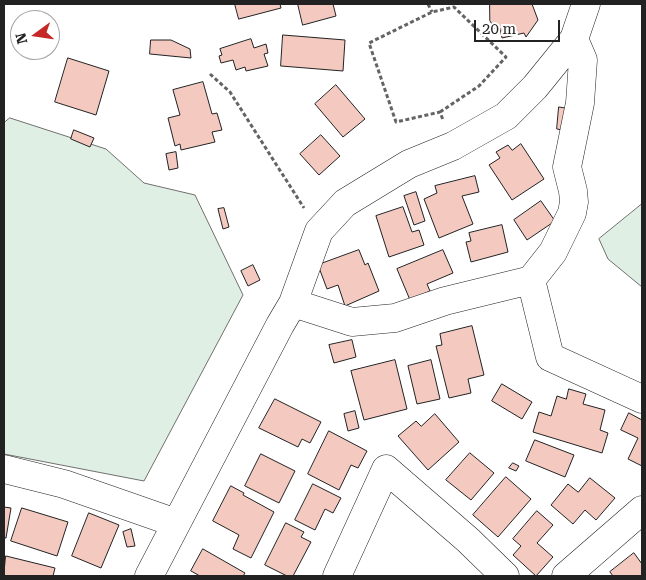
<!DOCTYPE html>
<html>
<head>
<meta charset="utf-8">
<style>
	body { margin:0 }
	#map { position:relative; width:646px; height:580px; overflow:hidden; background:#fff; font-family:"Roboto Serif",serif }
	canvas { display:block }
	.frame { position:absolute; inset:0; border:5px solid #222; pointer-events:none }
	.north { position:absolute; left:10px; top:10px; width:50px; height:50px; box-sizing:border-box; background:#fff; border:1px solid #a7a7a7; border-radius:50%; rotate:256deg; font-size:14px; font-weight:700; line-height:20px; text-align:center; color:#222 }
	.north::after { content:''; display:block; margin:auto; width:18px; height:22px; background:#c62828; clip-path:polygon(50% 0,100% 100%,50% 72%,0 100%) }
	.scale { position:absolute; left:474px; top:20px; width:86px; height:22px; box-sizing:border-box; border:2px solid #222; border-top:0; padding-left:6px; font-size:15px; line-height:18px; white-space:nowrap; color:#222; -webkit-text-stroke:4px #fff; paint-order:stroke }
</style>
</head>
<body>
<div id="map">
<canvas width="646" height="580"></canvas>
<div class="frame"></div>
<div class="north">N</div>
<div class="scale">20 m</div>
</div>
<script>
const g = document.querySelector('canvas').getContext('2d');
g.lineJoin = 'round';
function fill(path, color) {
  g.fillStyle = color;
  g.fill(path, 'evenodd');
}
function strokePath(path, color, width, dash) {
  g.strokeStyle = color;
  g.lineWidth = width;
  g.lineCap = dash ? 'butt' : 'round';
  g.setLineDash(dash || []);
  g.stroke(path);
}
const green = new Path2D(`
	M10,118L106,149L144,183L195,195L243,295L144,481L4,454V123Z
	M642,204V287L608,259L599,239Z`);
const building = new Path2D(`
	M235,4H280L281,8L239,19Z
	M298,4H333L336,16L303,25Z
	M490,4H532L538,20L526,37L524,33L502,38L500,28L495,29L490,21Z
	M283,35L345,40L343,71L281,66Z
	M251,39L254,48L266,44L268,53L264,54L268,66L246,71L245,67L236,70L233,60L221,63L219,56L222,55L220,49Z
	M151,40H171L190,49L191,58L150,54Z
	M68,58L109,71L96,115L55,102Z
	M203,82L212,114L217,113L222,130L212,132L215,142L181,150L180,144L175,146L168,118L180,115L173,90Z
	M336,85L365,119L343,137L315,104Z
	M559,107L571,109L568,131L557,129Z
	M74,130L94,138L90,147L71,139Z
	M321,135L340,156L319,175L300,154Z
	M521,144L544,179L512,200L489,165L500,158L496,152L508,145L512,150Z
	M176,152L178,168L169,170L166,154Z
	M475,176L479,192L462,196L473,224L439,238L424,199L437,193L435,186Z
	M416,192L425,221L414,225L404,196Z
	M541,201L555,221L527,240L514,220Z
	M403,207L412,232L419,230L424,245L389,257L376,216Z
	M224,208L229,227L223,229L218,209Z
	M502,225L508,252L471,262L466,242L471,241L469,233Z
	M359,250L365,265L368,263L379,291L345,306L338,285L327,289L318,265Z
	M443,250L453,273L427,284L430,291L410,300L397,269Z
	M253,265L260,280L248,286L241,271Z
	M472,326L484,375L468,379L471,393L449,398L436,346L442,345L440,334Z
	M352,340L356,357L334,363L329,345Z
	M395,360L407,409L364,420L351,371Z
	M431,360L440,399L417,404L408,366Z
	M502,384L532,402L522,419L492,401Z
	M569,389L586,394L583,404L605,410L600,430L608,433L602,453L533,432L539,412L551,416L557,396L566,399Z
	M275,399L321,422L310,443L302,439L298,447L259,428Z
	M355,411L359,428L348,431L344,414Z
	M629,413L642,420V466L628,459L638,438L621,430Z
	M435,414L459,442L428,470L398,436L416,421L421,426Z
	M329,431L367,451L358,468L351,465L339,490L308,474Z
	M535,440L574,455L565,477L526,461Z
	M470,453L494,473L471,500L446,480Z
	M261,454L295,471L279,503L245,486Z
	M513,463L519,466L516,471L509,468Z
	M506,477L531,499L498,537L473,515Z
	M590,478L615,498L596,520L585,510L573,524L551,505L568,484L578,492Z
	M313,484L341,498L333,513L325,509L315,530L295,520Z
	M231,486L244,493L243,495L274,512L251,558L233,549L239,535L213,521Z
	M4,507L11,508L6,538H4Z
	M22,508L68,522L57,556L11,541Z
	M537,511L553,525L537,543L553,557L536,576L513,555L521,546L513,539Z
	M89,513L119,525L101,568L72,556Z
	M286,523L304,532L301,537L311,542L293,576H287L265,565Z
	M131,529L135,546L127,547L123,532Z
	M203,549L245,573L243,576H200L191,571Z
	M634,553L642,564V576H613L610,572Z
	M6,556L55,568L53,576H4Z`);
const path = new Path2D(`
	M428,4L432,12
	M210,74L230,92L304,208
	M440,112L479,86L506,57L454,7L432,12L369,43L396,122L440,112L443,120`);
const minor = new Path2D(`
	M531,280L550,357L642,399
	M293,303L352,322L395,318L445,301L531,280L553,252L572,213L574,202L573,191L567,167L580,103L583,60L574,39
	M4,469L64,484L176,523
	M149,576L280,325L293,303L319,231L345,203L409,164L453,146L506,116L535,87L574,39L586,4
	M337,576L386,469L468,540L505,576
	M566,576L642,510`);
fill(green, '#e0efe3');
strokePath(green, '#6f6f6f', 1);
fill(building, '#f3c9c0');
strokePath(building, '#222', 1);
strokePath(minor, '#222', 29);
strokePath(path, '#646464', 3, [4, 2.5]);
strokePath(minor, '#fff', 28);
</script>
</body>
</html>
